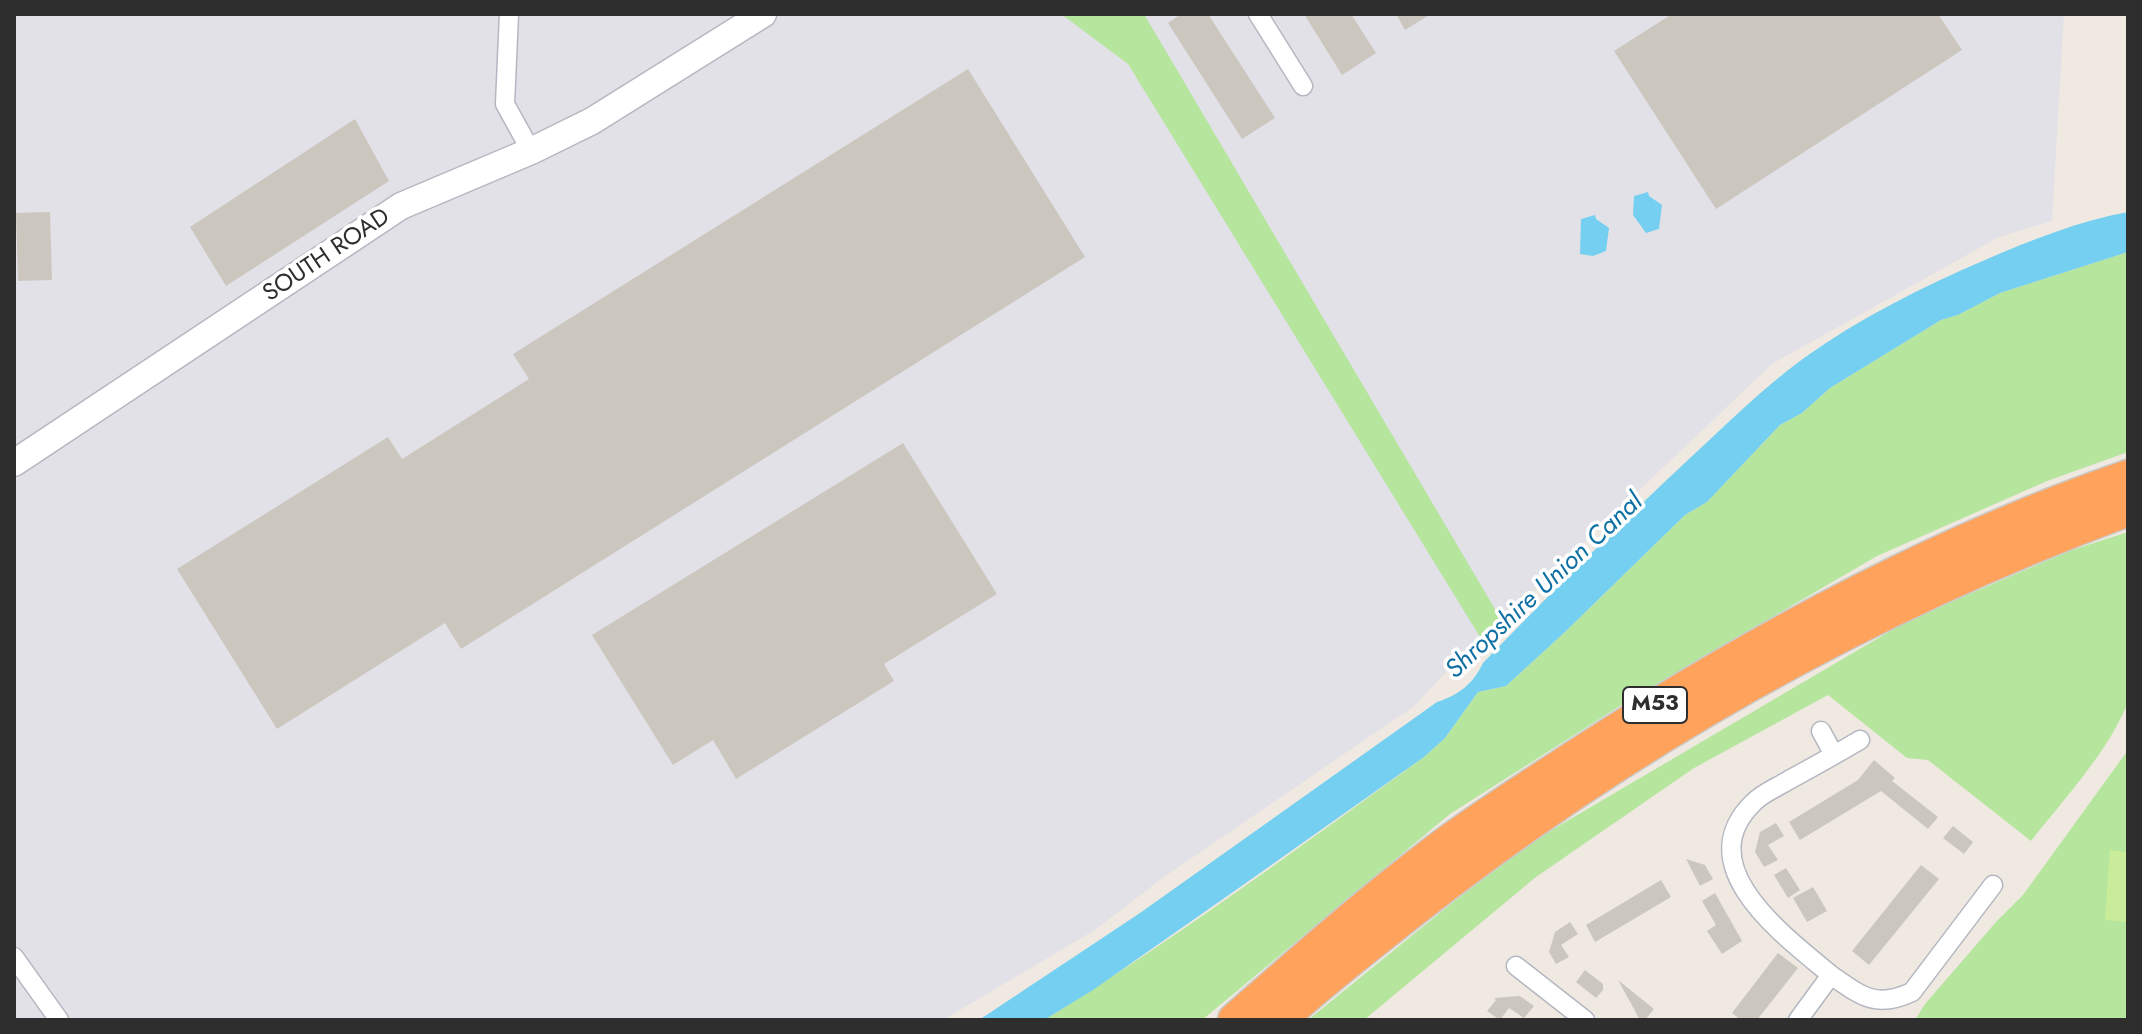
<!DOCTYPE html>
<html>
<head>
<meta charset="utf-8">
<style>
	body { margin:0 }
	#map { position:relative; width:2142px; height:1034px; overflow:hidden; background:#efe9e1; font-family:Jost,sans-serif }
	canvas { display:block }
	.frame { position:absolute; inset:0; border:16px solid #2e2e2e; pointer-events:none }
</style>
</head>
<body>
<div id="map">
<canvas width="2142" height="1034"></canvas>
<div class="frame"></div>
</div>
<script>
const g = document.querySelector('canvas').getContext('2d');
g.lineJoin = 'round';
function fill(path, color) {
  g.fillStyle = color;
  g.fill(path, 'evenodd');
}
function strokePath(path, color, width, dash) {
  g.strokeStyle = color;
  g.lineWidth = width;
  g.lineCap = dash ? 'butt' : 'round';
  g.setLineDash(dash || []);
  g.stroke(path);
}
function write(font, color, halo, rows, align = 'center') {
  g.font = font + ' Jost,sans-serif';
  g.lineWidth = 7;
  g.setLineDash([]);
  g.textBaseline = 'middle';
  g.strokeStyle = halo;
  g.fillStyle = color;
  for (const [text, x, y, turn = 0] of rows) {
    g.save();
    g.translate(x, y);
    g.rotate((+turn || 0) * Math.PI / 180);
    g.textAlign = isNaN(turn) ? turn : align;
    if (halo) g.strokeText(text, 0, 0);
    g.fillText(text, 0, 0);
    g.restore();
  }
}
const industrial = new Path2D(`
	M14,14H2064L2052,221L1999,237L1772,364L1502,621L1480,637L1413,707L1161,879L1095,930L943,1020H14Z`);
const green = new Path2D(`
	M1061,14H1144L1502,621L1480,637L1128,64Z
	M2128,252V452L2047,481L1877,556L1623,704L1450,814L1202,1020H1044C1175,939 1300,847 1424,757L1445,738L1478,692L1506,686L1565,632L1685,515L1707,502L1780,425L1802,413L1830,388L1941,320L1958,315L2000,293Z
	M2128,532V702C2109,751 2063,800 2031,841L1928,760L1907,758L1828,695L1694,768L1536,877L1364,1020H1308L1457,899L1533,841L1909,620L2069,551Z
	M2128,750V1020H1915L1925,1004L1996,922L2023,895Z`);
const pitch = new Path2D(`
	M2110,850L2128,852V922L2105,920Z`);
const water = new Path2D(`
	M1648,192L1649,196L1662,205L1659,229L1646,233L1633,215L1634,196Z
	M2128,212V252L2000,293L1958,315L1941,320L1830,388L1802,413L1780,425L1707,502L1685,515L1565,632L1506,686L1478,692L1445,738L1424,757L1253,878L1093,990L1044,1020H979L1140,913L1437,702C1459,695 1473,684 1483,663C1551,593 1619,524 1690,458C1727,424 1763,388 1804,358C1860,318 1922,287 1985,260C2031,240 2079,221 2128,212Z
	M1595,215L1596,219L1609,228L1606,251L1593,256L1580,254L1581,219Z`);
const building = new Path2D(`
	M1181,14H1208L1275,118L1242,139L1168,23Z
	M1304,14H1351L1376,53L1342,75Z
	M1396,14H1431L1405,30Z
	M1672,14H1938L1962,50L1716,209L1614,51Z
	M968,69L1085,257L461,649L445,623L277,729L177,569L388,437L402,459L529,379L513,354Z
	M355,119L389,181L226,286L190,227Z
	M50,212L52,280L18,281L16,213Z
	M903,443L997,594L884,664L894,681L736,779L713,740L673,765L592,635Z
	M1874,760L1895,778L1892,781L1938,817L1928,829L1881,791L1800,840L1789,822L1858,780Z
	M1776,823L1784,836L1768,845L1778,860L1764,867L1755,852L1760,832Z
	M1953,826L1973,842L1964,854L1943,838Z
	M1686,859L1705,865L1713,879L1700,886Z
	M1921,865L1939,879L1869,965L1852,951Z
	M1786,868L1800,890L1788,898L1774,875Z
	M1661,880L1671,897L1595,942L1586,925Z
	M1813,887L1827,911L1807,922L1793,898Z
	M1715,893L1742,941L1722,954L1707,931L1716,925L1702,901Z
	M1570,922L1578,934L1561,945L1569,957L1556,964L1549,952L1555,932Z
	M1778,953L1798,968L1757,1020H1741L1732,1013Z
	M1585,970L1603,984V990L1596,998L1576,982Z
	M1618,980L1654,1009L1645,1020H1640Z
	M1520,996L1534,1006L1524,1018L1509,1008L1500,1020L1487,1011L1496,1000L1494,998Z`);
const street = new Path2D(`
	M509,14L505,104L531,151
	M1258,14L1303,86
	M1821,731L1834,755
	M14,957L59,1020
	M1516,966L1585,1020
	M1831,975C1861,996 1876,1009 1912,992L1993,885
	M1798,1020L1831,975C1786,937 1688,867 1753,803C1762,793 1778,787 1789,780C1813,767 1836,754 1860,740`);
const secondary = new Path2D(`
	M14,463L401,206L531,151L592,121L763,14`);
const highway = new Path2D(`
	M1235,1020C1300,963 1365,905 1434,853C1479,819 1527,789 1574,758C1747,645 1932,544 2128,477
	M1279,1020C1319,983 1362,950 1405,916C1622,744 1868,605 2128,509`);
const shields = [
	[1655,705,64]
];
const shieldNames = [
	["M53",1655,705]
];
const streetNames = [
	["SOUTH ROAD",327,256,-34]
];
const waterNames = [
	["Shropshire Union Canal",1545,587,-43]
];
fill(industrial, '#e3e1e8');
fill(green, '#b6e59e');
fill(pitch, '#c9ec9a');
fill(water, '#75cff0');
fill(building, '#cbc7bf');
strokePath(street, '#b4b7c1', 21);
strokePath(secondary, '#b4b7c1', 29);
strokePath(highway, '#c9c9c9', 37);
strokePath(street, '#fff', 18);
strokePath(secondary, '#fff', 26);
strokePath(highway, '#ffa35c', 34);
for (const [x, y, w] of shields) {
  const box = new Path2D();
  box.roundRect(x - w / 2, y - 18, w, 36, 6);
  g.fillStyle = '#fff';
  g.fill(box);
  strokePath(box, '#2e2e2e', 2);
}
write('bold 22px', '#2e2e2e', null, shieldNames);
write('24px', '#2e2e2e', '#fff', streetNames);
write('italic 26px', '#0d6fa3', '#fff', waterNames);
</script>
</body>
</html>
